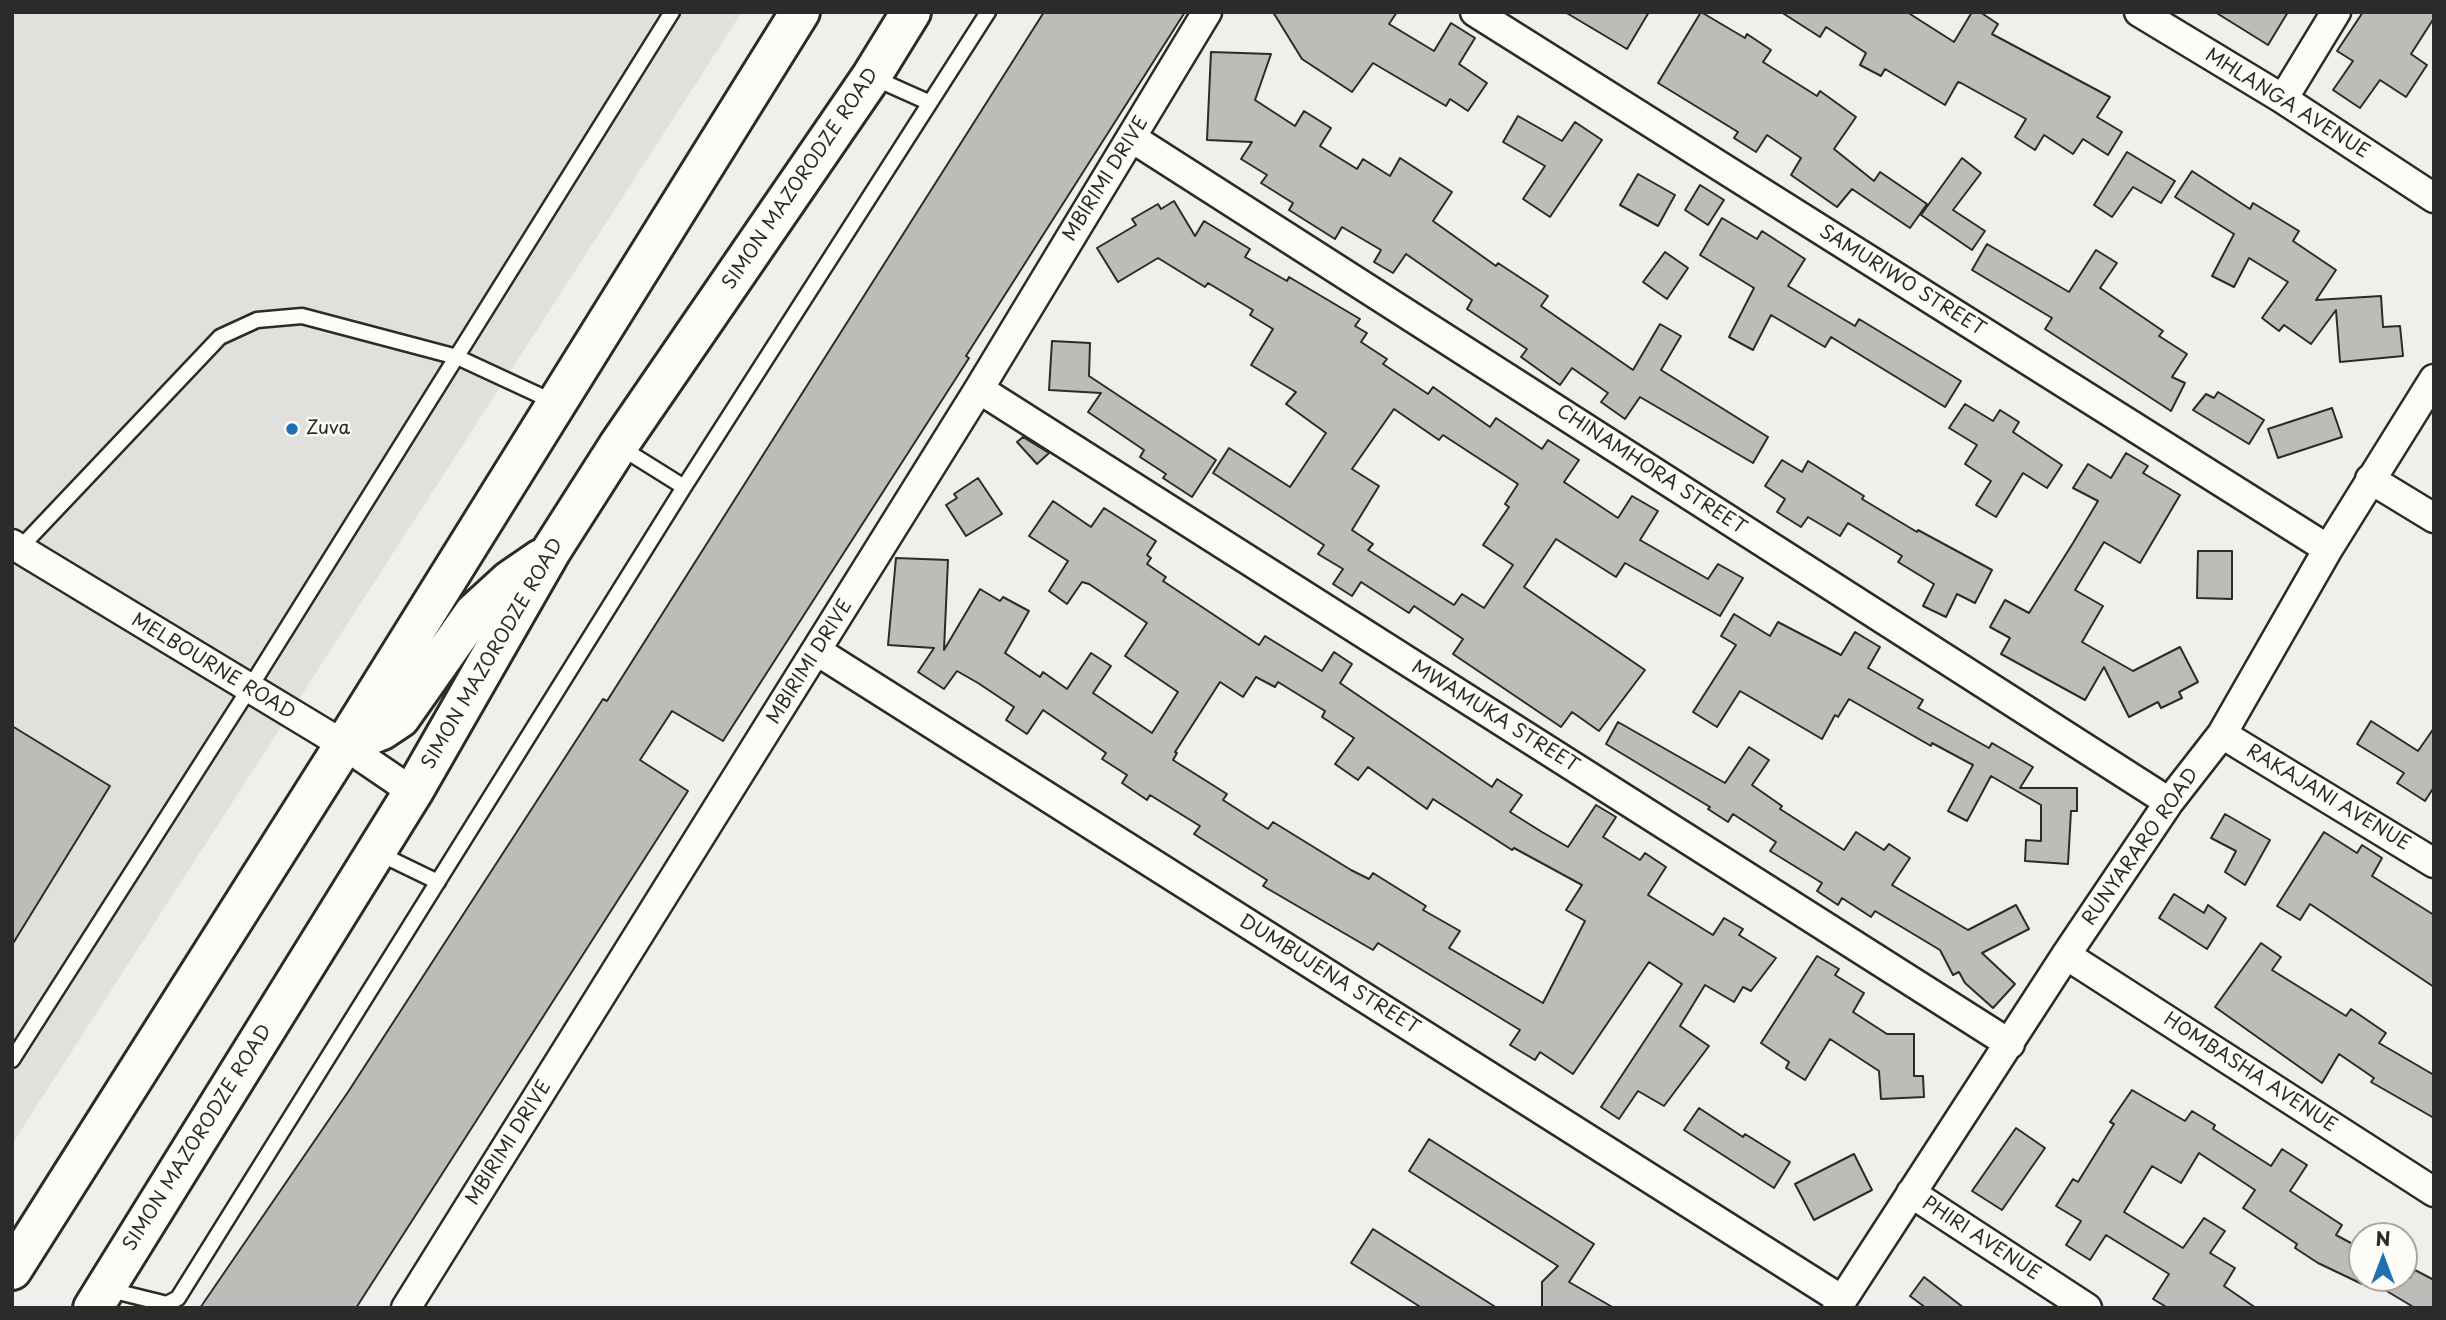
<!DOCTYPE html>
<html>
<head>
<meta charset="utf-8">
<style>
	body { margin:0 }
	#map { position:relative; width:2446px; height:1320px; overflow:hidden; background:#f0efeb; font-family:"Playpen Sans",sans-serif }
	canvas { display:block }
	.frame { position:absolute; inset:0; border:14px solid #2b2b2b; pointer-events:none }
	.north { position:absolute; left:2348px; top:1222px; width:70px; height:70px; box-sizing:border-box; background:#fdfcf7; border:2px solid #a9a8a5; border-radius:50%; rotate:0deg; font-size:19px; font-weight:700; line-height:28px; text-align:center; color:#2b2b2b }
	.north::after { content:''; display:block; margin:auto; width:24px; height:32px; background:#1f6fb2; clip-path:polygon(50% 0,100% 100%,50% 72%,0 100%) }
</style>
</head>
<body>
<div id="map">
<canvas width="2446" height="1320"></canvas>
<div class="frame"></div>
<div class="north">N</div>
</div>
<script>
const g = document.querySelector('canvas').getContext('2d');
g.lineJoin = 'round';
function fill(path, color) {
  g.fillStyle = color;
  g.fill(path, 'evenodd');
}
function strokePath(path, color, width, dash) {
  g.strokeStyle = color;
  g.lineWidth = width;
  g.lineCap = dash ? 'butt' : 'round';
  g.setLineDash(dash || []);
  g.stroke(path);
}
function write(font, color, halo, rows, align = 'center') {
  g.font = font + ' "Playpen Sans",sans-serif';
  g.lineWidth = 5;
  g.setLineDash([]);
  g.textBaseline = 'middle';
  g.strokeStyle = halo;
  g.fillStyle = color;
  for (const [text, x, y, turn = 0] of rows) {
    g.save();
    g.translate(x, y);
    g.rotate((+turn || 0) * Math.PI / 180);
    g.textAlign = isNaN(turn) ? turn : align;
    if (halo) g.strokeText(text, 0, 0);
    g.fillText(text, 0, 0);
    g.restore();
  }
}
const built = new Path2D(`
	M12,12H742L12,1144Z`);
const building = new Path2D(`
	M1044,12H1185L966,356L969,358L723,741L672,711L640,760L688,791L356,1308H200L348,1092L603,699L607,701Z
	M1273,12H1397L1389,24L1434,51L1451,23L1475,38L1459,64L1487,83L1468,111L1450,99L1446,106L1373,63L1352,92L1302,59Z
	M1565,12H1649L1627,49Z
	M1701,12L1745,38L1747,34L1771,50L1763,62L1817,96L1820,91L1856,117L1834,149L1874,181L1880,172L1927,204L1910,228L1852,189L1837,207L1791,175L1801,158L1767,135L1756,152L1734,138L1738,132L1658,83Z
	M1781,12H1907L1954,42L1972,12H1980L1998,24L1992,34L2110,97L2097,117L2122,132L2108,155L2083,139L2073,154L2044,135L2035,150L2015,137L2026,119L1961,83L1958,82L1945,105L1885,69L1881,76L1860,65L1866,53L1826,27L1820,37Z
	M2215,12H2288L2268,45Z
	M2363,12H2434V18L2411,54L2427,65L2406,97L2380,80L2360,108L2333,90L2353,61L2337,51Z
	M1211,52L1271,54L1255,100L1295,126L1304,111L1331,128L1320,146L1357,169L1363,159L1390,176L1400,158L1452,192L1433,221L1496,266L1498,263L1548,296L1541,306L1633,370L1660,324L1681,336L1661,370L1768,437L1753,463L1640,397L1625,419L1601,402L1608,393L1572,368L1560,385L1521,357L1527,349L1467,309L1472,300L1406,254L1393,273L1374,262L1381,250L1342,227L1335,239L1289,210L1293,203L1261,183L1267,175L1241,159L1252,142L1207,140Z
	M1518,116L1562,141L1575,122L1602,140L1550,217L1523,199L1545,166L1503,142Z
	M2127,152L2175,181L2161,203L2133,187L2112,217L2094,205Z
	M1962,158L1981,173L1953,210L1985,231L1972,250L1921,215Z
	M2192,171L2250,209L2253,203L2299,231L2293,241L2336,270L2316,300L2381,296L2383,327L2400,326L2403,356L2340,362L2336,310L2311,344L2284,325L2279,331L2262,318L2288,282L2249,258L2234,287L2212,276L2234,234L2175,197Z
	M1638,174L1675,195L1658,226L1620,205Z
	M1700,185L1724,200L1708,225L1685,210Z
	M1174,201L1195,236L1204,221L1250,249L1245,257L1287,281L1289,277L1360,319L1355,326L1367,333L1361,342L1387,359L1383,364L1428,394L1433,387L1490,427L1496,418L1542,449L1548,440L1579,460L1564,482L1618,518L1632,496L1658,511L1640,540L1708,579L1718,564L1743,578L1720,616L1625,563L1616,577L1556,539L1524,587L1645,670L1599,731L1572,712L1561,727L1453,654L1463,639L1414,606L1409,613L1361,582L1352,596L1333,584L1343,569L1318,554L1324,545L1213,473L1229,448L1290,487L1326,433L1286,404L1296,392L1251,365L1273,329L1250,315L1253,310L1208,283L1205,287L1158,258L1118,282L1097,248L1136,225L1132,219L1158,204L1161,209ZM1394,409L1439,440L1443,435L1518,484L1505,504L1509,507L1483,545L1513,565L1484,608L1462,594L1454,605L1368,550L1373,544L1352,530L1379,486L1352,469Z
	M1722,218L1757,239L1762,231L1805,259L1788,286L1855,326L1859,319L1961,381L1945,407L1831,337L1825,347L1771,315L1753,350L1729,337L1754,288L1700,255Z
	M1987,244L2069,292L2096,250L2117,263L2100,288L2163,331L2159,336L2187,354L2172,377L2185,383L2171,411L2045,329L2052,318L1972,270Z
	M1665,252L1688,268L1667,299L1643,282Z
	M1052,341L1090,343L1089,376L1216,460L1192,497L1163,478L1166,474L1140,457L1144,450L1088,412L1101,393L1049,390Z
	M2218,392L2264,420L2249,444L2193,410L2206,394L2214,398Z
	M1965,404L1993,421L2000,410L2019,422L2013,432L2062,465L2047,488L2023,473L1996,517L1976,505L1991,481L1965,464L1977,445L1949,428Z
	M2332,408L2342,437L2278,458L2268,429Z
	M1023,437L1049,453L1037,464L1017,442Z
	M2126,453L2148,466L2143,473L2180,495L2140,563L2104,542L2075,590L2103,606L2082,642L2133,671L2180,647L2198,682L2179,692L2182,698L2161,708L2158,702L2129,717L2104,667L2085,700L2001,654L2010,638L1990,627L2005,600L2029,613L2073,543L2098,501L2073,488L2088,464L2111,478Z
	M1782,460L1802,472L1808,461L1864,496L1862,499L1917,532L1918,530L1992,570L1975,603L1957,594L1946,617L1923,606L1934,584L1898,562L1902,556L1848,523L1840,536L1808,517L1801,527L1777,512L1785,499L1765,486Z
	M978,478L1002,514L966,536L946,505L957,498L954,494Z
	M1053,501L1091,527L1104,508L1156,541L1147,555L1151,558L1147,564L1166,577L1163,581L1259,645L1265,636L1322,671L1334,652L1352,664L1340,683L1492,787L1497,779L1522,795L1510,812L1542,832L1568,847L1596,805L1616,817L1603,837L1640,860L1645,853L1666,867L1648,895L1713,935L1724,918L1743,929L1739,935L1776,958L1751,991L1743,987L1734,1002L1705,985L1680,1026L1709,1046L1664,1106L1638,1091L1619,1119L1601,1107L1682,984L1649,962L1573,1074L1540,1052L1535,1060L1510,1045L1520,1030L1378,943L1373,950L1263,886L1267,880L1194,834L1200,826L1150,795L1147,800L1122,783L1127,775L1102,759L1106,753L1043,710L1027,734L1006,720L1014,707L978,683L957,671L944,689L918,672L934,648L888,645L896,558L948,560L944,650L980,589L1000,601L1003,597L1029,611L1005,653L1040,677L1043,672L1067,689L1091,653L1111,666L1093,693L1152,733L1178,692L1125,656L1147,623L1089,584L1082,582L1067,604L1049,591L1068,561L1029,536ZM1256,677L1275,687L1278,682L1325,711L1322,717L1354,738L1335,764L1358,780L1368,767L1427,809L1433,799L1512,850L1514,848L1582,885L1566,910L1585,921L1543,1003L1449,948L1460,931L1423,910L1426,906L1373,873L1369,879L1351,870L1273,822L1268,829L1223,800L1227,794L1173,760L1177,753L1175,752L1220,682L1243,697Z
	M2198,551H2232V599L2197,598Z
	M1734,614L1770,636L1778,622L1841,655L1855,632L1880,647L1868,668L1923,700L1918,708L1989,748L1992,743L2033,767L2020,788H2077V811H2071L2068,864L2025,861L2026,840L2041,841V805L1991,776L1967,821L1948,811L1973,765L1932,743L1931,746L1849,699L1838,717L1835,715L1822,739L1740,691L1717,727L1693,712L1736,645L1721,636Z
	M2371,721L2418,751L2434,728V787L2425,801L2397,783L2404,773L2357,744Z
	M1618,722L1725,783L1749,747L1769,760L1752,785L1782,806L1780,809L1844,850L1856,832L1884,850L1889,844L1910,858L1892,885L1968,930L2016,905L2029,929L1982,953L2015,984L1993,1008L1965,983L1959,972L1953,975L1940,950L1875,911L1871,917L1842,898L1838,905L1817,891L1822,883L1770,851L1776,842L1733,814L1728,822L1708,809L1710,807L1606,744Z
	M12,726L110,786L12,945Z
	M2225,814L2270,840L2245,885L2225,872L2236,851L2211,838Z
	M2324,832L2357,853L2362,845L2382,858L2372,876L2434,915V987L2310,904L2300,920L2277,906Z
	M2174,894L2204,913L2208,905L2226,918L2207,949L2159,918Z
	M2261,943L2281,957L2272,970L2346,1016L2351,1009L2386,1033L2379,1043L2434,1075V1118L2371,1082L2374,1078L2339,1054L2322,1083L2215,1007Z
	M1817,956L1839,969L1835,975L1864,993L1853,1012L1887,1034H1914V1076H1923L1924,1097L1881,1099L1879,1071L1830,1039L1805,1080L1786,1068L1789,1062L1761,1043Z
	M2132,1090L2185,1121L2192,1111L2215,1125L2213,1129L2271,1166L2282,1149L2307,1165L2290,1191L2342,1225L2336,1235L2362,1249V1284L2318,1263L2295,1248L2297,1244L2243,1208L2255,1190L2199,1153L2181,1183L2152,1166L2124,1212L2183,1248L2204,1218L2225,1231L2210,1253L2235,1268L2224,1286L2256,1308H2168L2153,1299L2169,1274L2106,1235L2090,1260L2066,1245L2081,1221L2056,1206L2073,1179L2078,1182L2114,1124L2110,1122Z
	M1699,1108L1743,1137L1745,1134L1790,1162L1774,1188L1684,1130Z
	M2016,1128L2045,1148L2002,1210L1972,1191Z
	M1429,1139L1594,1244L1569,1282L1614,1308H1542V1282L1558,1266L1409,1171Z
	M1854,1154L1872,1190L1814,1220L1795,1184Z
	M1373,1229L1497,1308H1422L1351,1263Z
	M2415,1270L2434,1280V1308H2415L2365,1278H2410Z
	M1924,1277L1964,1308H1926L1910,1296Z`);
const lane = new Path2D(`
	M872,77L928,102
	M620,447L684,487
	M19,549L220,337L257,320L302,316L457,357L554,402
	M376,852L438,882
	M12,1060L249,689L672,12
	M106,1289L167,1304L178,1298L684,487L988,12`);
const street = new Path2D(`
	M1475,12L2328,549
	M2139,12L2283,99L2434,198
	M2283,99L2336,12
	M1132,138L2169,802
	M979,389L2010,1044
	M2370,479L2434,518
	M12,544L344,745L413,792
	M817,651L1842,1300
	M2222,734L2434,863
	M2066,955L2434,1192
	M1911,1193L2087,1308
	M406,1308L979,389L1207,12
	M1837,1308L2066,955L2169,802L2222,734L2328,549L2434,379`);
const highway = new Path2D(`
	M344,745L382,730L400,718L474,613L509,581L541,559
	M12,1270L344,745L800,12
	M93,1308L413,792L551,551L618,446L871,77L911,12`);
const markers = [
	[292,429,7,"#1f6fb2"]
];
const streetNames = [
	["MHLANGA AVENUE",2287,104,32],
	["SIMON MAZORODZE ROAD",801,179,-56],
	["MBIRIMI DRIVE",1106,179,-58],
	["SAMURIWO STREET",1902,281,32],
	["CHINAMHORA STREET",1651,470,33],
	["SIMON MAZORODZE ROAD",493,654,-60],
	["MBIRIMI DRIVE",810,662,-58],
	["MELBOURNE ROAD",213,667,31],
	["MWAMUKA STREET",1495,717,32],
	["RAKAJANI AVENUE",2328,798,31],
	["RUNYARARO ROAD",2141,847,-55],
	["DUMBUJENA STREET",1329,975,32],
	["HOMBASHA AVENUE",2250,1073,33],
	["SIMON MAZORODZE ROAD",198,1138,-58],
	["MBIRIMI DRIVE",509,1143,-58],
	["PHIRI AVENUE",1981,1239,33]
];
const poiNames = [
	["Zuva",306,429]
];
fill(built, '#e1e0dc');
fill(building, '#bdbcb8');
strokePath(building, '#2b2b2b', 2);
strokePath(lane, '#2b2b2b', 19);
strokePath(street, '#2b2b2b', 33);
strokePath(highway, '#2b2b2b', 44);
strokePath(lane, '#fdfcf7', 14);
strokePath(street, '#fdfcf7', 28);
strokePath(highway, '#fdfcf7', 38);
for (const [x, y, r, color] of markers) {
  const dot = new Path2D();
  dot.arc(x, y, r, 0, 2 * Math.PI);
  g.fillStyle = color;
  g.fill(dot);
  strokePath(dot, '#fdfcf7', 2.5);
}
write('19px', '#2b2b2b', '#fdfcf7', streetNames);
write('19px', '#2b2b2b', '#fdfcf7', poiNames, 'left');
</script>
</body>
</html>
